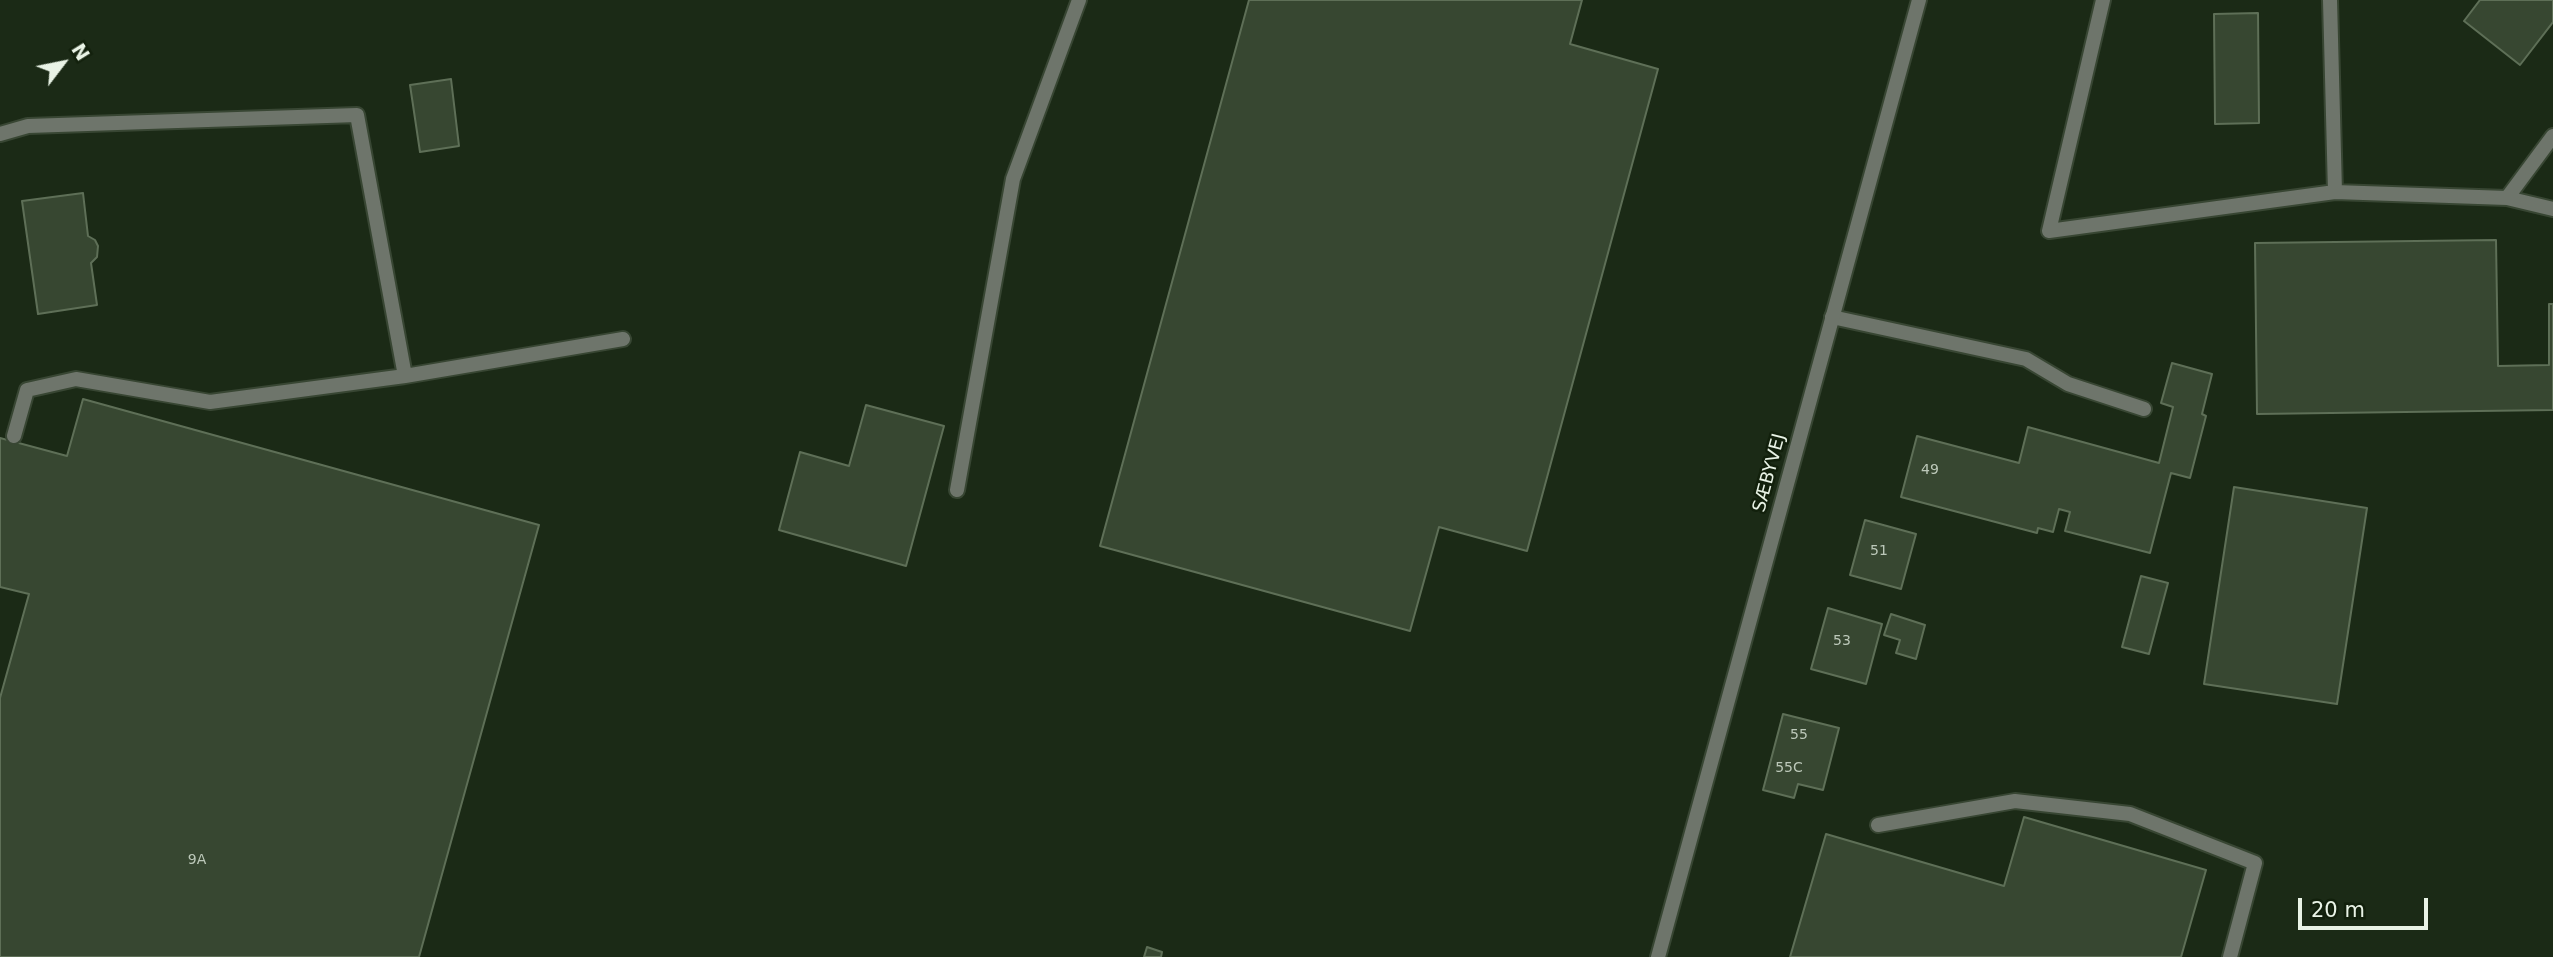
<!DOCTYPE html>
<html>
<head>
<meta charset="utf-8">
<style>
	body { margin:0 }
	#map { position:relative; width:2553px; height:957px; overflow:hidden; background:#1b2a16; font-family:"DejaVu Sans",sans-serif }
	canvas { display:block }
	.north { position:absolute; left:28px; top:28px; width:70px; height:70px; -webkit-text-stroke:5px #12200c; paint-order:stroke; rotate:58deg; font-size:19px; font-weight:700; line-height:28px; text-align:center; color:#e9f3e6 }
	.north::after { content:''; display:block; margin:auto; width:24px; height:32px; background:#e9f3e6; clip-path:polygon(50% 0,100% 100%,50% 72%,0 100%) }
	.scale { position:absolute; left:2298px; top:898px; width:130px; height:32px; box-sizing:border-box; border:4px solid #e9f3e6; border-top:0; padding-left:9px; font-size:21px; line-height:24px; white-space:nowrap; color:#e9f3e6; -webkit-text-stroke:5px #12200c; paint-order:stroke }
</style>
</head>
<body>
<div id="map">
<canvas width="2553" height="957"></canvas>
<div class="north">N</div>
<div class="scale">20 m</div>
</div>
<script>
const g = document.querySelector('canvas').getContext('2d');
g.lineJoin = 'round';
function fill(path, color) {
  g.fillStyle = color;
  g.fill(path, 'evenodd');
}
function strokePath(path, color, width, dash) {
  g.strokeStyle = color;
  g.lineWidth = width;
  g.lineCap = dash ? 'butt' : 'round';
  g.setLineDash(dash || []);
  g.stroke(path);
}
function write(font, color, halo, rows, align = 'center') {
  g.font = font + ' "DejaVu Sans",sans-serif';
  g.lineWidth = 5;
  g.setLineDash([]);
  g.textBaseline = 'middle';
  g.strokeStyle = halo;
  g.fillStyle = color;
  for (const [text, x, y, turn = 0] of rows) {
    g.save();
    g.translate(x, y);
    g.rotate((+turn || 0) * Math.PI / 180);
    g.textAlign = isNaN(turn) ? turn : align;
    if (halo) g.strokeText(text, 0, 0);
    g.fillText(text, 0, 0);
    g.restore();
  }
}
const building = new Path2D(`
	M1249,0H1582L1570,44L1658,69L1527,551L1439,527L1410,631L1100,546Z
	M2480,0H2553V22L2520,65L2464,21Z
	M2258,13L2259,123L2215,124L2214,14Z
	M451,79L459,146L420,152L410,85Z
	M83,193L88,236L95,240L98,246L97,257L91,263L97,305L38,314L22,201Z
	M2496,240L2498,366L2549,365V304H2553V410L2257,414L2255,243Z
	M2172,363L2212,374L2202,414L2206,416L2190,478L2171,473L2150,553L2065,531L2070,512L2059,509L2053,532L2038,528L2037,533L1901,497L1917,436L2019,463L2028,427L2159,463L2173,407L2161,403Z
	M83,399L539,525L419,957H0V698L29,594L0,587V438L67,456Z
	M866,405L944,426L906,566L779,530L800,452L849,466Z
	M2234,487L2367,508L2337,704L2204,684Z
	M1865,520L1916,534L1901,589L1850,575Z
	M2141,576L2168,583L2149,654L2122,647Z
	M1828,608L1882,624L1866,684L1811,669Z
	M1891,614L1925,625L1916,659L1896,653L1900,640L1884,635Z
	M1783,714L1839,728L1823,790L1798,784L1794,798L1763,790Z
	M2024,817L2206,870L2181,957H1790L1826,834L2004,886Z
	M1147,947L1162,952L1161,957H1144Z`);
const service = new Path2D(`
	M2103,0L2049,231L2335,192
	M2330,0L2335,192L2507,198L2553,209
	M0,134L28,126L357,115L405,376
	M2507,198L2553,136
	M1832,317L2026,359L2068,384L2144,409
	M14,436L27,390L76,379L210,402L405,376L623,339
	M957,490L1013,179L1079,0
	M1878,825L2015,801L2130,814L2255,863L2230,957`);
const tertiary = new Path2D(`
	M1658,957L1919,0`);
const numberNames = [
	["49",1930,470],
	["51",1879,551],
	["53",1842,641],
	["55",1799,735],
	["55C",1789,768],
	["9A",197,860]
];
const streetNames = [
	["SÆBYVEJ",1770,473,-75]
];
fill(building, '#374731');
strokePath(building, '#5e6f57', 2);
strokePath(service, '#384633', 18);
strokePath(tertiary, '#384633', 18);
strokePath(service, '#6e756b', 14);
strokePath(tertiary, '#6e756b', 14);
write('14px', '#bcc8b9', null, numberNames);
write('18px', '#e9f3e6', '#12200c', streetNames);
</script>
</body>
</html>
